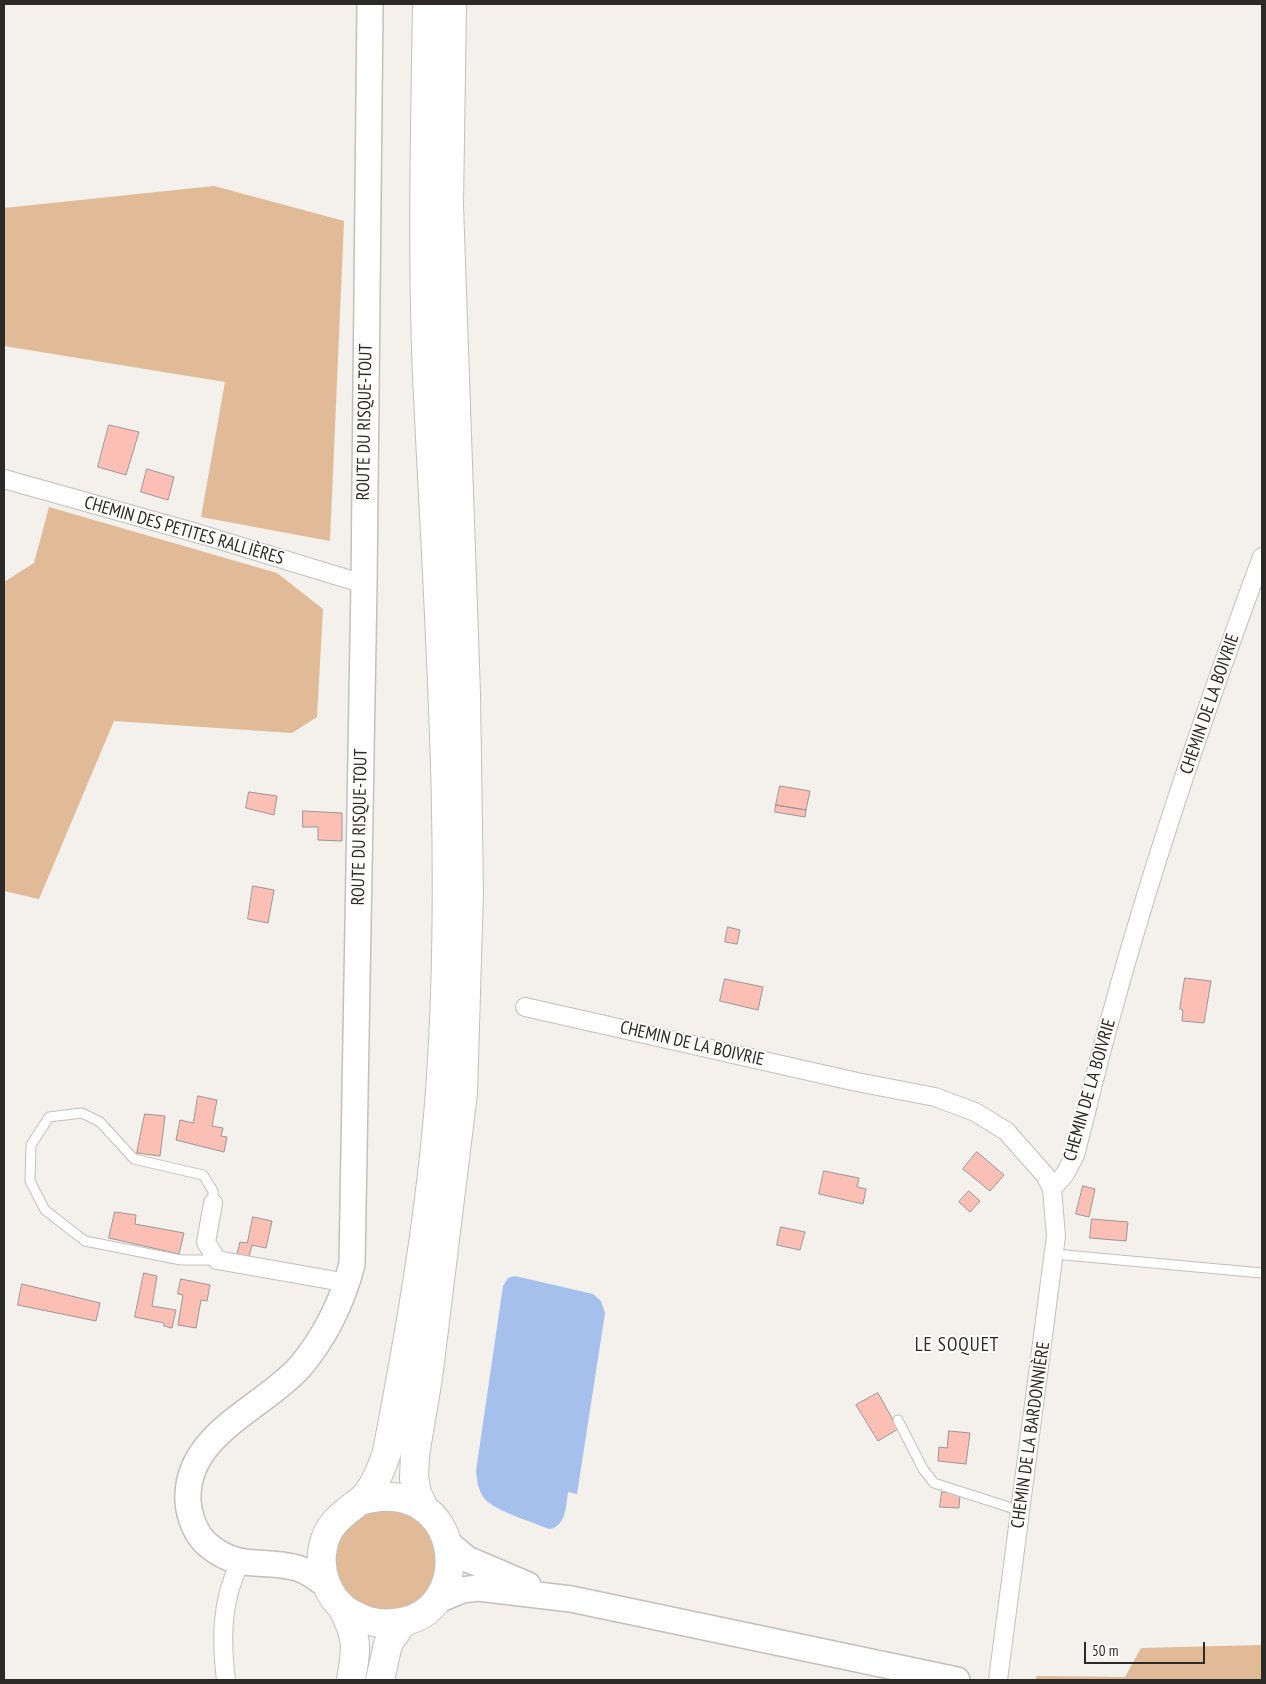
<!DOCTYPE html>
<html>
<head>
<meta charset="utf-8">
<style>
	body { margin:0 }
	#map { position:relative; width:1266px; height:1684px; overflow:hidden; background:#f4f0eb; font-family:"PT Sans Narrow",sans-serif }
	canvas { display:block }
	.frame { position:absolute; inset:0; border:5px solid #2c2a28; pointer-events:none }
	.scale { position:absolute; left:1084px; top:1642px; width:121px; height:22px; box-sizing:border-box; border:2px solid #2c2a28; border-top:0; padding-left:6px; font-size:15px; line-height:18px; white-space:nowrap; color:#2c2a28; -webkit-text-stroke:4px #fffefd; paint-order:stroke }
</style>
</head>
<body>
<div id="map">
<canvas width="1266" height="1684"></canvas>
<div class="frame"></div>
<div class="scale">50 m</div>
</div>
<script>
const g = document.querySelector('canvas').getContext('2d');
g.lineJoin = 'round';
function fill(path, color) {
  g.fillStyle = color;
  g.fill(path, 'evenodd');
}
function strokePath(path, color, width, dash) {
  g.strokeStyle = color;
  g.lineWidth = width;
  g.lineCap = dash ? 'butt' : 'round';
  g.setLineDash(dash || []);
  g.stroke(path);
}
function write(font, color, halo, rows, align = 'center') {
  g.font = font + ' "PT Sans Narrow",sans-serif';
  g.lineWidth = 4;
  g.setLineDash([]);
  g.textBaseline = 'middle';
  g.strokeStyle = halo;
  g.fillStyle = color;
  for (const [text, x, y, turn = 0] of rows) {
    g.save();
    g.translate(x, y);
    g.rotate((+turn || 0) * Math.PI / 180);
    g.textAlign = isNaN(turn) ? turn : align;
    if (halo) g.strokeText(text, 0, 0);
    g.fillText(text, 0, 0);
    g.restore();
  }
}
const green = new Path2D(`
	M214,186L344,221L330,541L201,517L225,382L4,346V208Z
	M49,507L277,573L323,609L317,717L292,733L114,721L39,899L4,891V582L34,563Z
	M397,1507L412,1513L438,1546L434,1582L418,1603L382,1613L349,1598L335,1574L336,1541L356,1514Z
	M1262,1645V1680H1035L1037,1676L1125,1677L1141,1648Z`);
const water = new Path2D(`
	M515,1276L593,1294L601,1301L605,1313L577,1494L568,1492C566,1506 566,1527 549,1529C533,1522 494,1511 484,1498C478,1490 477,1480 476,1471L503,1286L508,1278Z`);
const building = new Path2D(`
	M109,425L139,432L126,475L98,467Z
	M147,469L174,477L168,500L141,492Z
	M780,786L810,791L806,810L776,805Z
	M249,792L277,796L274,815L246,808Z
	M776,805L806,810L805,817L775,812Z
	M303,811L342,813V841L318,840V827H303Z
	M253,886L274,890L268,923L248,919Z
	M728,927L740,930L737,944L725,942Z
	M1185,978L1211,981L1204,1023L1182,1021L1183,1010L1180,1009Z
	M725,979L763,987L758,1010L720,1001Z
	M198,1096L217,1100L212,1126L223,1128L221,1136L227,1137L224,1152L176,1140L180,1120L193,1123Z
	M145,1114L165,1116L160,1156L137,1153Z
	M977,1152L1004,1175L990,1191L963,1169Z
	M824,1171L859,1178L857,1187L866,1189L863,1204L819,1194Z
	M1083,1186L1095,1189L1089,1217L1076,1214Z
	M969,1191L980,1201L970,1212L959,1202Z
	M115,1212L136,1215L135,1224L184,1233L179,1254L109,1238Z
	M253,1217L272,1221L266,1248L252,1245L249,1257L237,1254L240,1242L247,1243Z
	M1092,1219L1128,1222L1126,1241L1090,1238Z
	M781,1227L805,1232L800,1250L777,1245Z
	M144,1273L157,1276L152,1306L176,1310L172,1328L164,1326V1323L135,1317Z
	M181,1279L210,1285L207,1301L201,1300L196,1328L178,1325L183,1295L178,1294Z
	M22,1284L100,1303L96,1321L18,1305Z
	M878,1393L898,1429L878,1441L856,1405Z
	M949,1431L970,1433L966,1464L938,1461L939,1447L947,1448Z
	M942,1492L960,1494L959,1508L940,1507Z`);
const lane = new Path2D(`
	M213,1203V1191L203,1175L134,1159L100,1122L82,1113L49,1117L31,1145L30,1181L45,1210L85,1241L181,1260H217
	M1054,1254L1262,1273
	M898,1420L923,1469L934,1483L1021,1511`);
const street = new Path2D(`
	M4,479L200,534L364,584
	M525,1007L857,1082L935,1097L975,1112L1006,1131L1045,1175L1052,1189L1056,1236L998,1680
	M1052,1189L1065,1174L1075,1155C1088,1106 1099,1057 1113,1009C1155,856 1207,705 1262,557
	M213,1203L206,1242L217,1260L348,1283
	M226,1680C221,1640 221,1600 240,1563`);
const secondary = new Path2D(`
	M448,1543L467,1559L528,1585
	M327,1585C317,1579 308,1571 297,1568C263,1558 240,1572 208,1545C196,1535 189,1517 188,1501C185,1435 260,1410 299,1368C324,1339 343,1301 352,1264L364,584L370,4
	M436,1601L462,1590L478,1588L571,1599L957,1680`);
const highway = new Path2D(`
	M360,1501C464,1471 480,1616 394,1623C376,1625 362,1620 347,1611C327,1597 318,1570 323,1547C327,1524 343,1514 360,1501C373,1491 382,1467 387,1452C410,1332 431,1212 440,1091C457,853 438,613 427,376C422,252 425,128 427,4
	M424,1508L417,1493L414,1478L415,1455L428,1378L463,1093L469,893L466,694L449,205L452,4
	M342,1607C358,1639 357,1646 351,1680
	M380,1680L388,1644L402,1623`);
const streetNames = [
	["ROUTE DU RISQUE-TOUT",365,422,-89],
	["CHEMIN DES PETITES RALLIÈRES",184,531,16],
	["CHEMIN DE LA BOIVRIE",1210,704,-71],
	["ROUTE DU RISQUE-TOUT",360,827,-89],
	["CHEMIN DE LA BOIVRIE",692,1044,13],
	["CHEMIN DE LA BOIVRIE",1090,1090,-74],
	["CHEMIN DE LA BARDONNIÈRE",1031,1435,-82]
];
const neighbourhoodNames = [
	["LE SOQUET",957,1346]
];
fill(green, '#e1ba97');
fill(water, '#a5c0ed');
fill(building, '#fbbfb6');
strokePath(building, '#9c9594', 1);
strokePath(lane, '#c4bfbb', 11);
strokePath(street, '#c4bfbb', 20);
strokePath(secondary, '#c4bfbb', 28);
strokePath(highway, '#c4bfbb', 30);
strokePath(lane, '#fff', 9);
strokePath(street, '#fff', 18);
strokePath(secondary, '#fff', 25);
strokePath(highway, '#fff', 28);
write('18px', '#2c2a28', '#fffefd', streetNames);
g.letterSpacing = '1px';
write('19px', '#2c2a28', '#fffefd', neighbourhoodNames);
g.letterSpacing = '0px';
</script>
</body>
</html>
